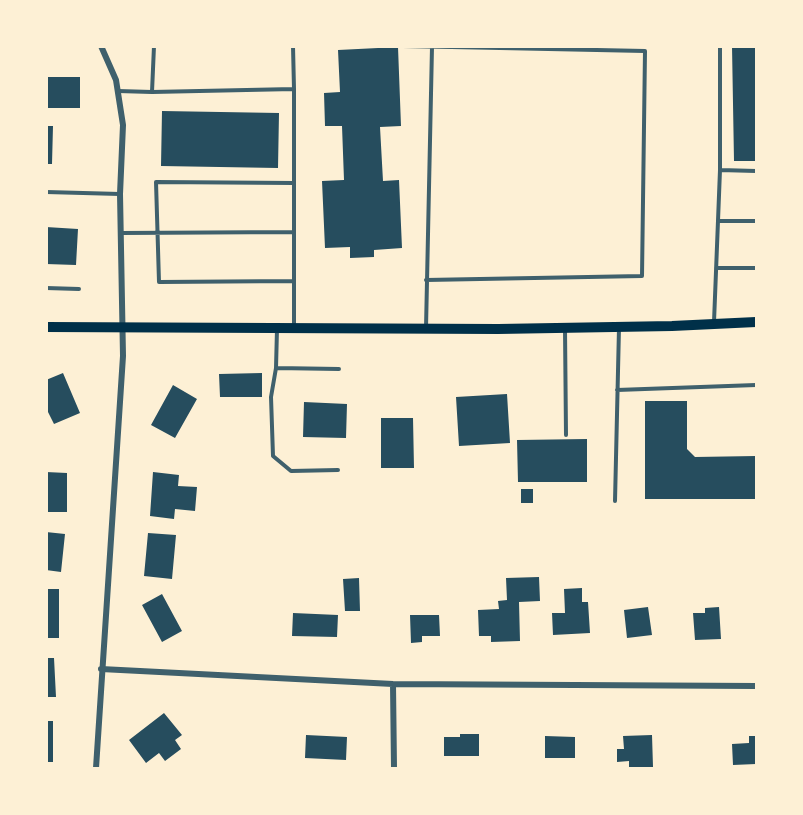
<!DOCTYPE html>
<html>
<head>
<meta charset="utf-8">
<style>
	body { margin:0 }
	#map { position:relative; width:803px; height:815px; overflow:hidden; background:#fdf0d5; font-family:"Asap Condensed",sans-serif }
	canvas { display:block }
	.frame { position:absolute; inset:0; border:48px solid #fdf0d5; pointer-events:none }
</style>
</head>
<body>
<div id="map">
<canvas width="803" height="815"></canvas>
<div class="frame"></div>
</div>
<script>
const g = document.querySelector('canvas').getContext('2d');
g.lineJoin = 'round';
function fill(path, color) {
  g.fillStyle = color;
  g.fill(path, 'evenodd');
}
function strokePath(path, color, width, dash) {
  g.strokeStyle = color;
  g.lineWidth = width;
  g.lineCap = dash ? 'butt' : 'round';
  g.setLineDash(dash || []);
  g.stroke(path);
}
const building = new Path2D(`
	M732,46H756V161H734Z
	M398,47L401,126L380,127L383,181L399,180L402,248L374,250V257L350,258V247L325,248L322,181L344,180L342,126H325L324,93L340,92L338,50Z
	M46,77H80V108H46Z
	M162,111L279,113L278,168L161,166Z
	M46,126H53L52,164H46Z
	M46,227L78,229L76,265L46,264Z
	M63,373L80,413L54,424L46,408V380Z
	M262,373V397H220L219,374Z
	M173,385L197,399L175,438L151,425Z
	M507,394L510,443L459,446L456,397Z
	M645,401H687V449L695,457L756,456V499H645Z
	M304,402L347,404L346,438L303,437Z
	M381,418H413L414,468H381Z
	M587,439V482H518L517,440Z
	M46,472L67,473V512H46Z
	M153,472L179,475L178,486L197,487L195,511L175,509L174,519L150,516Z
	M521,489H533V503H521Z
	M46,532L65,534L61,572L46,570Z
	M148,533L176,535L172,579L144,576Z
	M539,577L540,601L519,602L520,641L491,642V636H479L478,610L499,609L498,601L507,600L506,578Z
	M359,578L360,611H345L343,579Z
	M582,588V602H588L590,633L553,635L552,613H565L564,589Z
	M46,589H59V638H46Z
	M162,594L182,631L162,642L142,605Z
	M648,607L652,635L627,638L624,610Z
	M719,607L721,639L695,640L693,613H705V608Z
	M293,613L338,615L337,637L292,636Z
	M410,615H439L440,636H422V642L411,643Z
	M46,658H54L56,697H46Z
	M164,713L182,735L175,740L181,749L165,761L159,753L146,763L129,740Z
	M46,721H53V762H46Z
	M460,734H479V756H444V737H460Z
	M306,735L347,737L346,760L305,758Z
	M652,735L653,767L629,768V761L617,762V749H624L623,736Z
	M545,736L575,737V758H545Z
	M749,736H756V764L733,765L732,744L749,743Z`);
const service = new Path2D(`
	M293,46L294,89
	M403,46L645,51L642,276L426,280
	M720,46V170L756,171
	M118,91L152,92L154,46
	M152,92L294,89V327
	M294,183L156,182L159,282L294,281
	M46,192L120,194
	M718,221H756
	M121,233L294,232
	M716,268H756
	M46,288L79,289
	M714,322L720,170
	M426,328L432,47
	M277,329L276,368L339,369
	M565,329L566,435
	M276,368L271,397L273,456L291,471L338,470
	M617,390L756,385
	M615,501L619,328`);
const minor = new Path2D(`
	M101,669L393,684L756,686
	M393,684L394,768
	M96,768L123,356L120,194L123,125L116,80L101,46`);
const secondary = new Path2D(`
	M46,327L498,329L672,326L756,322`);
fill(building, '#264d5e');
strokePath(service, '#3f606c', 4);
strokePath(minor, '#3f606c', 6);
strokePath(secondary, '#003049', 10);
</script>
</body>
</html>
